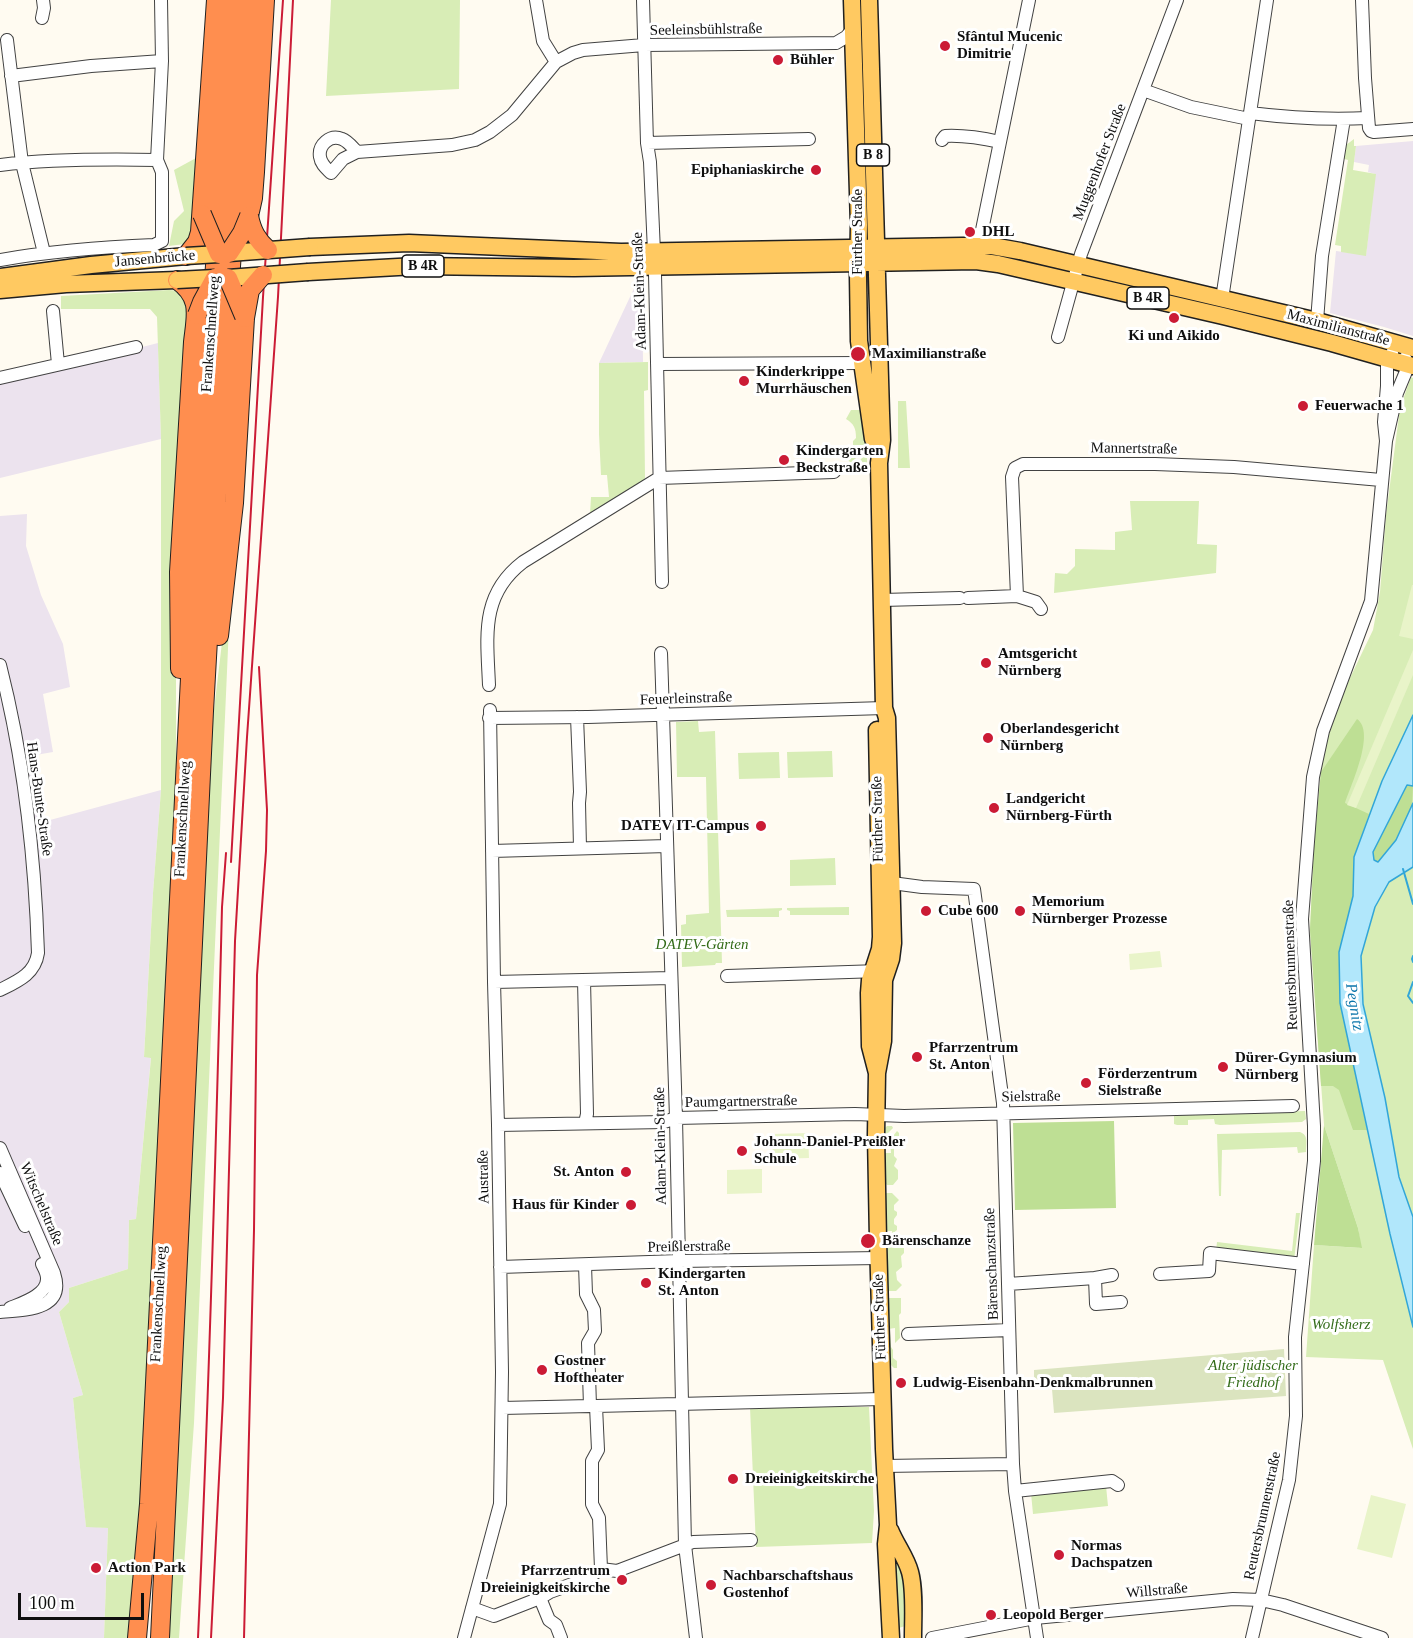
<!DOCTYPE html>
<html>
<head>
<meta charset="utf-8">
<style>
	body { margin:0 }
	#map { position:relative; width:1413px; height:1638px; overflow:hidden; background:#fffbf1; font-family:"Times New Roman",serif }
	canvas { display:block }
	.scale { position:absolute; left:18px; top:1593px; width:126px; height:27px; box-sizing:border-box; border:3px solid #0f0f0f; border-top:0; padding-left:8px; font-size:18px; line-height:21px; white-space:nowrap; color:#0f0f0f; -webkit-text-stroke:4px #fff; paint-order:stroke }
</style>
</head>
<body>
<div id="map">
<canvas width="1413" height="1638"></canvas>
<div class="scale">100 m</div>
</div>
<script>
const g = document.querySelector('canvas').getContext('2d');
g.lineJoin = 'round';
function fill(path, color) {
  g.fillStyle = color;
  g.fill(path, 'evenodd');
}
function strokePath(path, color, width, dash) {
  g.strokeStyle = color;
  g.lineWidth = width;
  g.lineCap = dash ? 'butt' : 'round';
  g.setLineDash(dash || []);
  g.stroke(path);
}
function write(font, color, halo, rows, align = 'center') {
  g.font = font + ' "Times New Roman",serif';
  g.lineWidth = 6;
  g.setLineDash([]);
  g.textBaseline = 'middle';
  g.strokeStyle = halo;
  g.fillStyle = color;
  for (const [text, x, y, turn = 0] of rows) {
    g.save();
    g.translate(x, y);
    g.rotate((+turn || 0) * Math.PI / 180);
    g.textAlign = isNaN(turn) ? turn : align;
    if (halo) g.strokeText(text, 0, 0);
    g.fillText(text, 0, 0);
    g.restore();
  }
}
const industrial = new Path2D(`
	M1413,141V336L1384,327L1330,313L1336,251L1366,255L1375,174L1368,172L1369,165L1354,162L1356,146Z
	M637,282L642,283L643,362L599,363Z
	M158,343L161,439L0,478V383Z
	M27,514L26,546L41,595L63,644L70,687L43,694L53,752L30,756L39,823L161,790L153,893L144,1056L151,1057L136,1219L129,1220L128,1269L69,1288V1302L59,1312L83,1395L73,1398L86,1526L108,1528L104,1638H0V516Z`);
const green = new Path2D(`
	M209,0L191,237L185,244L169,246L174,221L184,211L174,170L196,158Z
	M331,0H460L459,89L326,96Z
	M1354,139V146H1356L1353,170L1376,174L1366,256L1341,252V246L1335,245L1348,160L1341,158L1342,148Z
	M169,290L181,291L190,306L176,664V775L150,1385L130,1638H104L108,1528L86,1527L73,1398L83,1395L59,1312L69,1302V1288L128,1269L129,1220L136,1219L151,1058L144,1057L153,893L161,790V439L157,317L150,309H61V296Z
	M648,362V390L644,391L645,478L643,482L590,514L591,497H609L607,475H601L599,434V363Z
	M1411,377L1413,378V1449L1383,1360L1306,1357L1314,1245L1361,1248L1358,1228L1324,1125L1310,930L1314,847L1324,738L1349,680L1373,630L1380,592L1386,515L1400,408Z
	M898,401H906L910,468H898Z
	M851,410H863L869,455L867,457V463L862,468H857L855,466L862,458L863,445L857,446V457L851,463L848,460V453L853,448V441L856,438C856,428 854,424 846,419Z
	M1130,501H1199L1197,544L1217,545L1216,573L1054,593L1055,573L1067,574L1075,566V549L1115,550V532L1132,530Z
	M230,603L194,1423L179,1638H164L213,718L226,609Z
	M698,721L699,732L715,731L722,963H716L715,965L682,967L681,925L686,924V915L709,913L706,777H677L676,722Z
	M832,751L833,777L788,778L787,752Z
	M779,752L780,778L739,779L738,753Z
	M835,858L836,885L790,886V860Z
	M849,907V915H790V911L787,910V908Z
	M782,908V910L779,911V917H727L726,910Z
	M1305,1111L1306,1119L1302,1122L1220,1125L1215,1124L1214,1119L1188,1120V1125H1177L1174,1124V1115Z
	M887,1126H892L893,1128L885,1136L886,1150L884,1153H891L890,1140L897,1131L899,1133V1142L894,1147V1156L897,1159L894,1166L898,1170V1179L893,1185H887L884,1182L882,1131Z
	M1300,1132C1309,1135 1306,1144 1306,1152L1298,1153L1297,1147L1222,1150L1221,1196H1219L1217,1134Z
	M885,1193H892L899,1200L894,1205V1210L897,1212V1215L894,1219V1224L897,1226V1230L892,1234V1231H886Z
	M1296,1213H1300L1294,1260L1260,1256L1257,1252L1221,1248L1216,1251L1217,1242L1292,1251Z
	M886,1239H898L904,1245V1253L901,1256L902,1267L896,1272L897,1280L902,1285L896,1291H888Z
	M889,1298H901V1313L899,1315L900,1338L895,1343V1328L888,1329L890,1331L891,1347L893,1350V1358L897,1361V1368H894L889,1363L887,1300Z
	M750,1407H869L874,1511L872,1543L756,1547Z
	M1106,1486L1108,1506L1033,1514L1031,1493Z
	M890,1549L904,1566L909,1625L895,1629Z`);
const forest = new Path2D(`
	M1357,719C1376,732 1351,785 1345,803L1369,814L1354,857L1353,896L1340,952V1003L1367,1130H1353L1339,1090L1333,1086H1321L1310,930L1314,847L1321,772Z
	M1407,784L1413,786L1412,808L1396,840L1378,862L1374,860L1373,852Z
	M1114,1121L1116,1208L1015,1210L1013,1123Z
	M1324,1125L1358,1228L1362,1248L1314,1245Z`);
const cemetery = new Path2D(`
	M1284,1349L1286,1396L1054,1413L1052,1389L1034,1377V1370Z`);
const pitch = new Path2D(`
	M1412,585H1413V639L1399,636Z
	M1413,650V675L1356,808L1347,805Z
	M1160,951L1162,967L1130,970L1129,954Z
	M808,1133L809,1158L773,1159L772,1134Z
	M762,1169V1193L727,1194V1170Z
	M1371,1495L1406,1504L1392,1558L1357,1549Z`);
const water = new Path2D(`
	M1413,715V786L1407,785L1373,852L1374,860L1378,862L1396,840L1413,803V867L1389,882L1375,907L1361,956L1363,1004L1385,1098L1399,1177L1413,1217V1327L1390,1234L1340,1003L1339,952L1353,896L1354,857L1382,781Z`);
const stream = new Path2D(`
	M1403,869L1413,904
	M1413,956L1412,959L1413,962
	M1413,982L1408,996L1413,1003`);
const minor = new Path2D(`
	M536,0L543,41L556,62
	M643,0L647,143L650,162L655,274L662,582
	M1362,0L1365,78L1369,128L1371,131L1374,132L1413,129
	M42,18L44,8L43,0
	M7,40L22,163L44,253
	M11,76L91,66L162,61
	M1143,90L1191,107L1249,119
	M1250,113C1290,118 1328,120 1368,118
	M942,140L945,136C964,135 982,138 1000,142
	M647,143L809,139
	M357,152L343,159L331,173C326,168 321,164 320,157C318,145 330,134 342,139C348,141 353,148 357,152L452,145L475,140L490,132L512,115L556,62L573,53L583,50L644,45L836,43L846,37L853,29
	M0,165C52,159 105,159 157,160
	M973,246L982,230L1029,0
	M0,260C51,251 102,247 154,245L162,241V172L157,160L162,61L161,0
	M1222,299L1267,0
	M53,311L58,364
	M1317,321L1322,256L1344,119
	M1058,337L1081,254L1177,0
	M658,364L861,363
	M0,378L136,347
	M1386,441L1384,422L1387,386V363L1392,353
	M1017,596L1036,602L1041,609
	M968,598L1017,596L1012,477L1015,468L1023,464H1155L1234,467L1381,480
	M882,600L960,598
	M661,653L676,1118L685,1545L696,1638
	M0,665C24,759 35,856 38,953C35,974 18,981 0,990
	M489,685C487,636 480,595 523,562L659,478L834,472
	M577,717L580,792L579,803L580,848
	M489,718L588,717L884,708
	M492,851L667,846
	M892,883L922,887L974,889L1003,1103L1013,1464L1015,1491L1037,1638
	M727,976L879,971
	M584,980L587,1114L585,1123
	M494,982L671,978
	M498,1125L664,1122L676,1118L855,1114L904,1116L1293,1106
	M0,1148L54,1273C66,1310 26,1310 0,1312
	M0,1173L25,1226
	M500,1267L679,1261L879,1258
	M1160,1274L1209,1271L1210,1253L1303,1264
	M1095,1278L1112,1275
	M1008,1284L1095,1278L1096,1304L1121,1302
	M10,1308C22,1303 48,1295 47,1278C47,1273 44,1268 42,1264
	M908,1334L1009,1330
	M502,1408L590,1406L588,1343L595,1331L594,1310L586,1294L585,1265
	M884,1466L1013,1464
	M1015,1491L1112,1481L1118,1485
	M601,1569L599,1518L592,1504V1461L598,1450L596,1406L882,1399
	M540,1598L549,1620L556,1625L561,1638
	M472,1608L494,1616L540,1598L550,1592L586,1579L601,1569L617,1571L693,1542L751,1540
	M464,1638L500,1504L502,1372L498,1125L494,982L490,710
	M932,1638L1035,1618L1233,1599L1261,1600L1283,1605L1382,1638
	M1252,1638L1289,1480L1296,1416L1295,1337L1314,1161V1126L1302,919L1313,777L1323,731L1371,601L1386,441L1397,393L1407,369V364L1405,358`);
const major = new Path2D(`
	M852,0L859,225L858,276L859,341L873,439
	M869,0L881,413L882,440L879,463L884,708L887,718L893,943L891,959L884,980L883,1041L877,1073
	M310,247L409,243L621,252L962,246H992L1020,251L1317,321L1413,348
	M308,272L416,266L574,268L976,261L998,264L1223,316L1332,343L1413,366
	M0,277L91,265L186,256
	M0,290L66,284L177,280
	M877,730L881,937L880,949L870,980L869,993L870,1046L877,1073L876,1135L878,1240L884,1449L888,1525L886,1544L891,1638
	M890,1530C896,1545 906,1557 910,1572C915,1590 913,1619 913,1638`);
const highway = new Path2D(`
	M249,216L253,198L255,172L265,0
	M186,256L197,242L200,232L216,0
	M177,280C202,298 196,315 193,342L179,572L180,669
	M219,636L234,503L245,318
	M137,1638L149,1504L195,577L232,0
	M160,1638L204,711L214,533L248,0`);
const rail = new Path2D(`
	M231,862L263,297L283,0
	M198,1638C209,1394 216,1151 222,907L226,853
	M211,1638L223,1398L235,941L247,737L278,297L293,0
	M244,1638L254,1230L257,975L266,851L267,810L259,667`);
const majorBridge = new Path2D(`
	M229,253L310,247
	M186,256L219,254
	M228,278L308,272
	M177,280L215,278`);
const highwayBridge = new Path2D(`
	M202,214L219,254
	M249,216C252,231 257,240 268,250
	M229,253L242,233L249,216
	M228,278L244,316
	M197,315L202,302L215,278
	M245,318L250,290L263,275`);
const markers = [
	[945,46,6,"#cb1b35"],
	[778,60,6,"#cb1b35"],
	[816,170,6,"#cb1b35"],
	[970,232,6,"#cb1b35"],
	[1174,318,6,"#cb1b35"],
	[858,354,8,"#cb1b35"],
	[744,381,6,"#cb1b35"],
	[1303,406,6,"#cb1b35"],
	[784,460,6,"#cb1b35"],
	[986,663,6,"#cb1b35"],
	[988,738,6,"#cb1b35"],
	[994,808,6,"#cb1b35"],
	[761,826,6,"#cb1b35"],
	[926,911,6,"#cb1b35"],
	[1020,911,6,"#cb1b35"],
	[917,1057,6,"#cb1b35"],
	[1223,1067,6,"#cb1b35"],
	[1086,1083,6,"#cb1b35"],
	[742,1151,6,"#cb1b35"],
	[626,1172,6,"#cb1b35"],
	[631,1205,6,"#cb1b35"],
	[868,1241,8,"#cb1b35"],
	[646,1283,6,"#cb1b35"],
	[542,1370,6,"#cb1b35"],
	[901,1383,6,"#cb1b35"],
	[733,1479,6,"#cb1b35"],
	[1059,1555,6,"#cb1b35"],
	[96,1568,6,"#cb1b35"],
	[622,1580,6,"#cb1b35"],
	[711,1585,6,"#cb1b35"],
	[991,1615,6,"#cb1b35"]
];
const shields = [
	[873,155,33],
	[423,266,42],
	[1148,298,42]
];
const shieldNames = [
	["B 8",873,155],
	["B 4R",423,266],
	["B 4R",1148,298]
];
const streetNames = [
	["Seeleinsbühlstraße",706,30,-1],
	["Muggenhofer Straße",1100,162,-69],
	["Fürther Straße",858,232,-90],
	["Jansenbrücke",155,259,-5],
	["Adam-Klein-Straße",640,291,-92],
	["Maximilianstraße",1338,328,15],
	["Frankenschnellweg",211,334,-86],
	["Mannertstraße",1134,449,1],
	["Feuerleinstraße",686,699,-2],
	["Hans-Bunte-Straße",39,799,82],
	["Frankenschnellweg",183,819,-87],
	["Fürther Straße",878,819,-91],
	["Reutersbrunnenstraße",1291,965,-92],
	["Sielstraße",1031,1097,-1],
	["Paumgartnerstraße",741,1102,-1],
	["Adam-Klein-Straße",661,1146,-91],
	["Austraße",484,1177,-91],
	["Witschelstraße",41,1204,67],
	["Preißlerstraße",689,1247,-1],
	["Bärenschanzstraße",992,1264,-92],
	["Frankenschnellweg",159,1304,-87],
	["Fürther Straße",880,1317,-92],
	["Reutersbrunnenstraße",1263,1516,-78],
	["Willstraße",1157,1591,-5]
];
const poiNames = [
	["Sfântul Mucenic",957,37],
	["Dimitrie",957,54],
	["Bühler",790,60],
	["Epiphaniaskirche",804,170,"right"],
	["DHL",982,232],
	["Ki und Aikido",1174,336,"center"],
	["Maximilianstraße",872,354],
	["Kinderkrippe",756,372],
	["Murrhäuschen",756,389],
	["Feuerwache 1",1315,406],
	["Kindergarten",796,451],
	["Beckstraße",796,468],
	["Amtsgericht",998,654],
	["Nürnberg",998,671],
	["Oberlandesgericht",1000,729],
	["Nürnberg",1000,746],
	["Landgericht",1006,799],
	["Nürnberg-Fürth",1006,816],
	["DATEV IT-Campus",749,826,"right"],
	["Memorium",1032,902],
	["Nürnberger Prozesse",1032,919],
	["Cube 600",938,911],
	["Pfarrzentrum",929,1048],
	["St. Anton",929,1065],
	["Dürer-Gymnasium",1235,1058],
	["Nürnberg",1235,1075],
	["Förderzentrum",1098,1074],
	["Sielstraße",1098,1091],
	["Johann-Daniel-Preißler",754,1142],
	["Schule",754,1159],
	["St. Anton",614,1172,"right"],
	["Haus für Kinder",619,1205,"right"],
	["Bärenschanze",882,1241],
	["Kindergarten",658,1274],
	["St. Anton",658,1291],
	["Gostner",554,1361],
	["Hoftheater",554,1378],
	["Ludwig-Eisenbahn-Denkmalbrunnen",913,1383],
	["Dreieinigkeitskirche",745,1479],
	["Normas",1071,1546],
	["Dachspatzen",1071,1563],
	["Action Park",108,1568],
	["Pfarrzentrum",610,1571,"right"],
	["Dreieinigkeitskirche",610,1588,"right"],
	["Nachbarschaftshaus",723,1576],
	["Gostenhof",723,1593],
	["Leopold Berger",1003,1615]
];
const parkNames = [
	["DATEV-Gärten",702,945],
	["Wolfsherz",1341,1325],
	["Alter jüdischer",1253,1366],
	["Friedhof",1253,1383]
];
const waterNames = [
	["Pegnitz",1354,1007,81]
];
fill(industrial, '#ece3ee');
fill(green, '#d8edb6');
fill(forest, '#bedf94');
fill(cemetery, '#dbe4bf');
fill(pitch, '#e9f4c9');
fill(water, '#b1e7fb');
strokePath(water, '#32a6d8', 1.5);
strokePath(stream, '#32a6d8', 2);
strokePath(minor, '#424242', 14);
strokePath(major, '#202020', 19);
strokePath(highway, '#202020', 20);
strokePath(minor, '#fff', 12);
strokePath(major, '#ffc961', 16);
strokePath(highway, '#ff8e4f', 18);
strokePath(rail, '#cb1b35', 2);
strokePath(majorBridge, '#202020', 19, []);
strokePath(highwayBridge, '#202020', 20, []);
strokePath(majorBridge, '#ffc961', 16);
strokePath(highwayBridge, '#ff8e4f', 18);
for (const [x, y, r, color] of markers) {
  const dot = new Path2D();
  dot.arc(x, y, r, 0, 2 * Math.PI);
  g.fillStyle = color;
  g.fill(dot);
  strokePath(dot, '#fff', 2);
}
for (const [x, y, w] of shields) {
  const box = new Path2D();
  box.roundRect(x - w / 2, y - 11, w, 22, 4.5);
  g.fillStyle = '#fff';
  g.fill(box);
  strokePath(box, '#0f0f0f', 1.5);
}
write('bold 14px', '#0f0f0f', null, shieldNames);
write('15px', '#0f0f0f', '#fff', streetNames);
write('bold 15px', '#0f0f0f', '#fff', poiNames, 'left');
write('italic 15px', '#336c19', '#fff', parkNames);
write('italic 16px', '#0d76ab', '#fff', waterNames);
</script>
</body>
</html>
